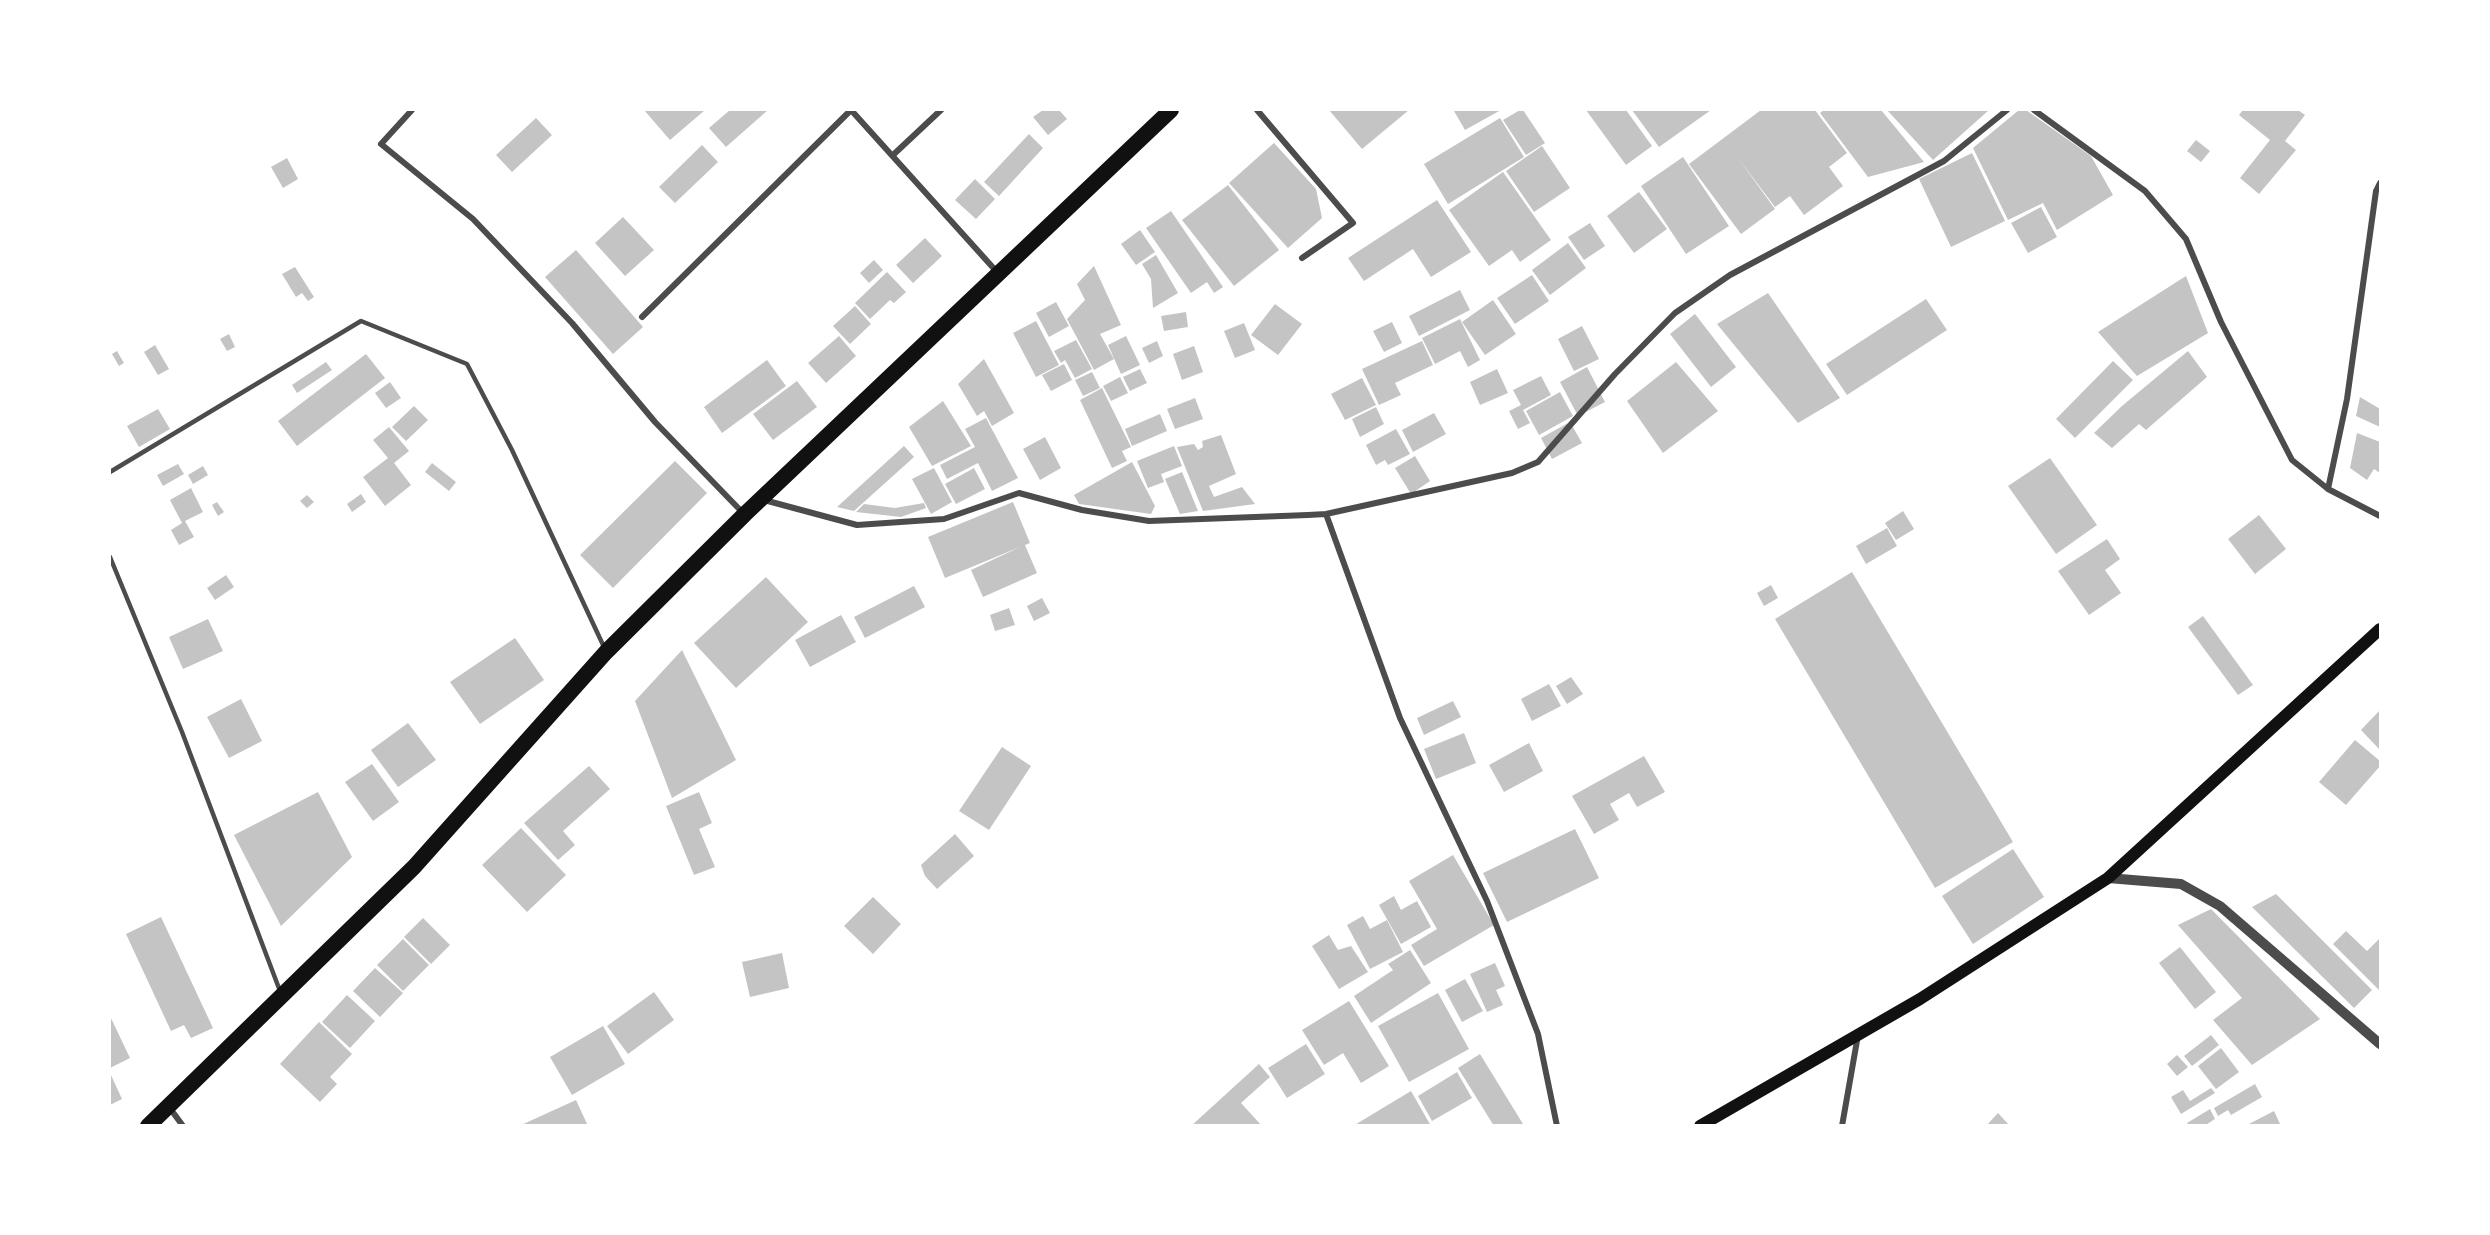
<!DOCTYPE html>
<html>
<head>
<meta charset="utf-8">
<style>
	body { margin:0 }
	#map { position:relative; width:2490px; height:1235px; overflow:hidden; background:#fff; font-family:Literata,serif }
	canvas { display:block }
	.frame { position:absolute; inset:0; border:111px solid #fff; pointer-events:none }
</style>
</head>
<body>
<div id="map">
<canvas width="2490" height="1235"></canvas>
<div class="frame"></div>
</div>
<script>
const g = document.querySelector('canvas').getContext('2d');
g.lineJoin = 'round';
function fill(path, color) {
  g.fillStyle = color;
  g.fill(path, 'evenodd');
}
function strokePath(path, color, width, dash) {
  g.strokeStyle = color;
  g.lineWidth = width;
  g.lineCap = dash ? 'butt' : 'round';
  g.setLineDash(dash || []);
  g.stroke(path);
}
const building = new Path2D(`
	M644,110H705L670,140Z
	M730,110H768L726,147L709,128Z
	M1043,110H1059L1067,119L1048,135L1033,117Z
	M1329,110H1409L1362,149Z
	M1456,110H1501L1465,130L1454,111Z
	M1520,110H1523L1545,143L1526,155L1503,120Z
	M1586,110H1626L1652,146L1626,165Z
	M1632,110H1711L1659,147Z
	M1761,110H1815L1847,153L1829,167L1843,186L1804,215L1790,196L1775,207L1738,158L1775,209L1741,234L1689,164Z
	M1824,110H1881L1924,162L1868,177L1820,113Z
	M1887,110H1989L1933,160Z
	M2019,110H2026L2091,156L2113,195L2057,230L2043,203L2008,220L1973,148Z
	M2243,110H2298L2305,115L2285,141L2296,150L2259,194L2240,178L2270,140L2239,115Z
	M536,118L552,135L512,172L496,155Z
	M1500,118L1524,157L1448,204L1424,164Z
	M1029,134L1043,148L999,196L984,182Z
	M2196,140L2210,151L2201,162L2187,151Z
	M1274,143L1316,189L1322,218L1288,248L1229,183Z
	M702,145L718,162L675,203L659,187Z
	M1542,146L1570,188L1534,212L1506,171Z
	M1972,153L2005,221L1951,247L1919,179Z
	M1683,157L1729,226L1686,254L1641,186Z
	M287,158L298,179L283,188L271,167Z
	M1503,172L1551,240L1520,262L1512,250L1489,266L1449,210Z
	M975,179L995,199L976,219L955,200Z
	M1228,185L1279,250L1234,286L1182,220Z
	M1639,192L1667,229L1634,253L1607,216Z
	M1437,200L1471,252L1431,277L1413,249L1364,281L1348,258Z
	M2041,207L2057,237L2028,253L2011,223Z
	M1171,211L1223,287L1214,293L1207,282L1191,293L1146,228Z
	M623,217L654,250L625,276L595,243Z
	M1590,223L1605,246L1584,260L1568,237Z
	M1140,230L1155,252L1136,265L1121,244Z
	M925,238L942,256L913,283L896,265Z
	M1568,243L1586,268L1550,295L1532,270Z
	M576,250L643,327L613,354L545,277Z
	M1156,255L1178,293L1153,308L1151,279L1142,264Z
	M874,260L883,270L869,283L860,273Z
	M1094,266L1121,325L1100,334L1114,359L1094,370L1067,319L1085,300L1077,284Z
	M295,267L314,297L308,301L302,293L296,297L282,274Z
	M887,272L906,292L894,303L890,300L870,319L855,303Z
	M1532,275L1549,301L1515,324L1497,298Z
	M2186,276L2208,333L2137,376L2098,332Z
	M1460,290L1470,310L1419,336L1409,316Z
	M1768,293L1840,398L1798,423L1717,324Z
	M1926,299L1947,330L1847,395L1826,364Z
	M1493,300L1516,334L1485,355L1462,322Z
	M1056,302L1069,326L1049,337L1036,313Z
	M1275,304L1302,324L1278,355L1251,335Z
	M855,306L871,324L850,344L833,326Z
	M1186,312L1188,327L1164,331L1161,316Z
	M1695,314L1736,367L1711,387L1670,334Z
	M1460,319L1480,360L1468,367L1460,351L1435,364L1422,338Z
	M1036,321L1059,365L1036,377L1013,333Z
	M1392,322L1402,343L1384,352L1373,331Z
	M1244,323L1255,350L1235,358L1224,331Z
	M1582,326L1599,359L1574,371L1558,339Z
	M229,334L235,347L227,351L220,339Z
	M839,336L856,356L826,383L808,363Z
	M1126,336L1140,365L1121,374L1108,345Z
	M1076,340L1092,369L1075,378L1065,360L1061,363L1054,351Z
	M1157,341L1163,356L1149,363L1142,348Z
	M1422,341L1433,365L1395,383L1401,395L1379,405L1362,369Z
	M155,345L169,369L158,375L144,352Z
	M1194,346L1203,372L1182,380L1173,354Z
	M117,351L124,363L119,366L112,354Z
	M2188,351L2207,377L2146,430L2139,424L2112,448L2094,433L2122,406Z
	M366,354L385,378L297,446L278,421Z
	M984,359L1014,413L992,426L984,411L977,416L958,384Z
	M767,360L786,386L722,433L704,407Z
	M2113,361L2133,380L2075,438L2056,419Z
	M326,362L332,370L297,393L292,385Z
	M1676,362L1718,411L1663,453L1627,401Z
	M1064,364L1072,380L1051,391L1042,375Z
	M1587,367L1605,402L1578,416L1560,382Z
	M1140,369L1147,383L1130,391L1123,377Z
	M1497,369L1508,393L1480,405L1470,382Z
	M1092,372L1100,388L1083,396L1075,380Z
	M1541,376L1551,395L1523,410L1530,423L1518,429L1509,411L1521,405L1513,390Z
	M1120,377L1128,393L1111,401L1103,386Z
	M1362,378L1376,405L1345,420L1331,394Z
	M797,381L817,407L773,440L753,414Z
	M390,382L401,398L386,408L375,393Z
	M1102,388L1131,447L1122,451L1127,461L1112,468L1080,400Z
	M1560,392L1573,416L1539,435L1526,411Z
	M2360,397L2380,409V427L2356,416Z
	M1195,398L1203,419L1175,429L1167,409Z
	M943,401L971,446L932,466L909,427Z
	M414,406L428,420L406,441L392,427Z
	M1376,407L1384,424L1360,437L1352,419Z
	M158,409L170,429L139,447L127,426Z
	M1434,413L1446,434L1413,452L1402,430Z
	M1160,414L1167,431L1132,446L1125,429Z
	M986,418L1018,478L992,491L978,463L947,479L940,465L975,447L965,429Z
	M1570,422L1582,443L1552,459L1541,438Z
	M389,427L409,451L394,463L411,485L385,506L363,477L388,458L373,440Z
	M1396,429L1410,454L1388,465L1385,460L1376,465L1366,445Z
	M2357,433L2380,442V473L2374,469L2367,480L2350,468Z
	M1221,435L1236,474L1209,486L1214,497L1242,487L1255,504L1203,511L1177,447L1194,444L1198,450L1203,447L1202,441Z
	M1045,437L1061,468L1040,480L1023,449Z
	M904,446L914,457L854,511L837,507Z
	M1174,446L1182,466L1161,474L1164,482L1148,488L1137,461Z
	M1415,456L1430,481L1411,494L1395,468Z
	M2050,458L2097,525L2056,554L2008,486Z
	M675,461L707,493L613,588L580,555Z
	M1132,462L1155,506L1151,514L1079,504L1074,495Z
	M432,463L456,482L449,491L425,472Z
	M178,464L184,474L163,486L157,475Z
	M203,466L208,475L193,484L188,475Z
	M934,468L952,502L931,514L912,479Z
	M974,468L985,489L956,504L945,484Z
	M1182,472L1198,511L1180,514L1165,479Z
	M191,488L203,512L185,521L194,537L179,545L171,530L182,523L170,500Z
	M361,494L366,502L352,512L347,504Z
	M307,495L314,502L307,508L300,501Z
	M217,502L224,512L218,516L212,505Z
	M1013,502L1030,543L1025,545L1037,573L983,597L971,570L1020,547L945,578L928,537Z
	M924,503L926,508L901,517L856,512L864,504L895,508Z
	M1903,511L1914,529L1896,540L1885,523Z
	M2259,515L2286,549L2255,574L2228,539Z
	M1887,528L1897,546L1866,564L1856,546Z
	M2107,539L2120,559L2105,570L2121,593L2089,615L2058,571Z
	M1852,572L2013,842L1935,888L1775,619Z
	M226,575L234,587L215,600L207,588Z
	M766,577L808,622L736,688L694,643Z
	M1771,585L1778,598L1764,606L1757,593Z
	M914,586L925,607L865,638L854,617Z
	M1042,598L1050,613L1034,621L1027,606Z
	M1009,608L1015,625L995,631L990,615Z
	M841,615L856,642L810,667L795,640Z
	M2203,616L2253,685L2238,695L2188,627Z
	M208,619L223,651L183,669L169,637Z
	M515,638L544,680L480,724L450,682Z
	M682,650L736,760L672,798L635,701Z
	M1571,677L1583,694L1567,704L1556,686Z
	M1549,684L1561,706L1532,721L1521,699Z
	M241,699L262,741L229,758L207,717Z
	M1453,701L1461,717L1424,735L1417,718Z
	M2380,710V750L2361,730Z
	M408,723L436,760L398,787L371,750Z
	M1464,733L1476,763L1436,779L1424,749Z
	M2355,740L2380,761V766L2346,805L2319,782Z
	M1529,743L1543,771L1504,792L1489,765Z
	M1002,747L1031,766L989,830L959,811Z
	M1644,756L1665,792L1637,807L1629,793L1610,804L1619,820L1594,834L1572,796Z
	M372,764L399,802L373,821L345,782Z
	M589,766L610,789L563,831L575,845L558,860L524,823Z
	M318,792L352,857L281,926L234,835Z
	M699,792L712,823L699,829L715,867L694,875L666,806Z
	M521,828L566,875L527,912L482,865Z
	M1575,829L1599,878L1507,922L1483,873Z
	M955,834L974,856L937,889L925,876L921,865Z
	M2013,849L2044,897L1973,944L1942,896Z
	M1453,855L1494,925L1424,966L1411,945L1437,929L1409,881Z
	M2276,894L2372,990L2354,1008L2252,907Z
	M1394,896L1401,910L1417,901L1431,927L1401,944L1379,905Z
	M873,897L901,924L873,954L844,926Z
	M2211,909L2320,1019L2252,1065L2213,1020L2242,998L2178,925Z
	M1363,916L1370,929L1387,920L1403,952L1370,969L1347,925Z
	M161,917L213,1028L191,1038L184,1025L171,1031L126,934Z
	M423,918L450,945L431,964L404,937Z
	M2346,931L2367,951L2380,938V991L2333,944Z
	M1329,935L1338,950L1351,946L1368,972L1339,989L1312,946Z
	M403,939L429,965L403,991L377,965Z
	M2180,947L2216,992L2195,1009L2159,963Z
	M1410,950L1431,983L1371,1023L1354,996L1393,970L1388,964Z
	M782,953L789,988L750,997L742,962Z
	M1495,963L1505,986L1496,990L1503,1005L1487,1012L1470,974Z
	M375,968L403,993L380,1017L353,991Z
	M1465,979L1483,1011L1462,1022L1445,990Z
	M654,992L674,1020L628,1054L607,1026Z
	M1438,993L1469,1049L1409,1082L1378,1026Z
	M347,995L375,1021L350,1048L322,1022Z
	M1349,1001L1389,1066L1361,1083L1343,1053L1324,1065L1302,1030Z
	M110,1016L130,1058L110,1068Z
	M319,1022L352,1054L330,1077L337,1084L320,1102L280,1064Z
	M603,1026L625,1064L572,1095L550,1057Z
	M2211,1035L2219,1045L2192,1066L2184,1056Z
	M1306,1044L1325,1074L1287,1098L1268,1068Z
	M2221,1048L2239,1072L2216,1089L2198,1066Z
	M1480,1054L1523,1124L1494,1126L1458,1068Z
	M2177,1055L2188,1067L2177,1076L2167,1064Z
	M1259,1064L1270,1077L1241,1103L1262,1126H1191Z
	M1457,1072L1472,1098L1432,1121L1418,1096Z
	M110,1073L122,1099L110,1105Z
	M2255,1084L2262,1097L2231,1115L2228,1110L2218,1116L2214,1108Z
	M2211,1088L2215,1093L2181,1114L2171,1097L2183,1090L2190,1101Z
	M1411,1091L1431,1126H1353Z
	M576,1100L588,1126H519Z
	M2210,1109L2215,1119L2204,1126H2189L2187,1123Z
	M2274,1111L2281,1126H2245Z
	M1998,1113L2010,1126H1986Z`);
const service = new Path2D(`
	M110,472L361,321L467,364L512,450L604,647
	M110,557L182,732L280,991`);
const minor = new Path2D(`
	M412,110L381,144L473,219L572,323L655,422L744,514
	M1257,110L1353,223L1302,258
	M2034,110L2145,191L2186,239L2221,322L2292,460L2328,489L2380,516
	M893,155L941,110
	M642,317L851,110L997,272
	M2328,489L2347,399L2376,191L2380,183
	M764,500L857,525L944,519L1019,493L1082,510L1149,521L1308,515L1326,514L1512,473L1538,462L1615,374L1675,313L1730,275L1944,161L2007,110
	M1326,514L1400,718L1487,901L1538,1034L1557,1126
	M169,1107L183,1126
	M1842,1126L1858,1035`);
const tertiary = new Path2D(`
	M2108,878L2181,884L2220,906L2380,1044`);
const secondary = new Path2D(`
	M1700,1126L1920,999L2108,878L2380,629`);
const trunk = new Path2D(`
	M148,1126L414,867L606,652L745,514L1171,110`);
fill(building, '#c4c4c4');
strokePath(service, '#4c4c4c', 4.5);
strokePath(minor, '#4c4c4c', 6);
strokePath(tertiary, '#4c4c4c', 10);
strokePath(secondary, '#111', 12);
strokePath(trunk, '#111', 16);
</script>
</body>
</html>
